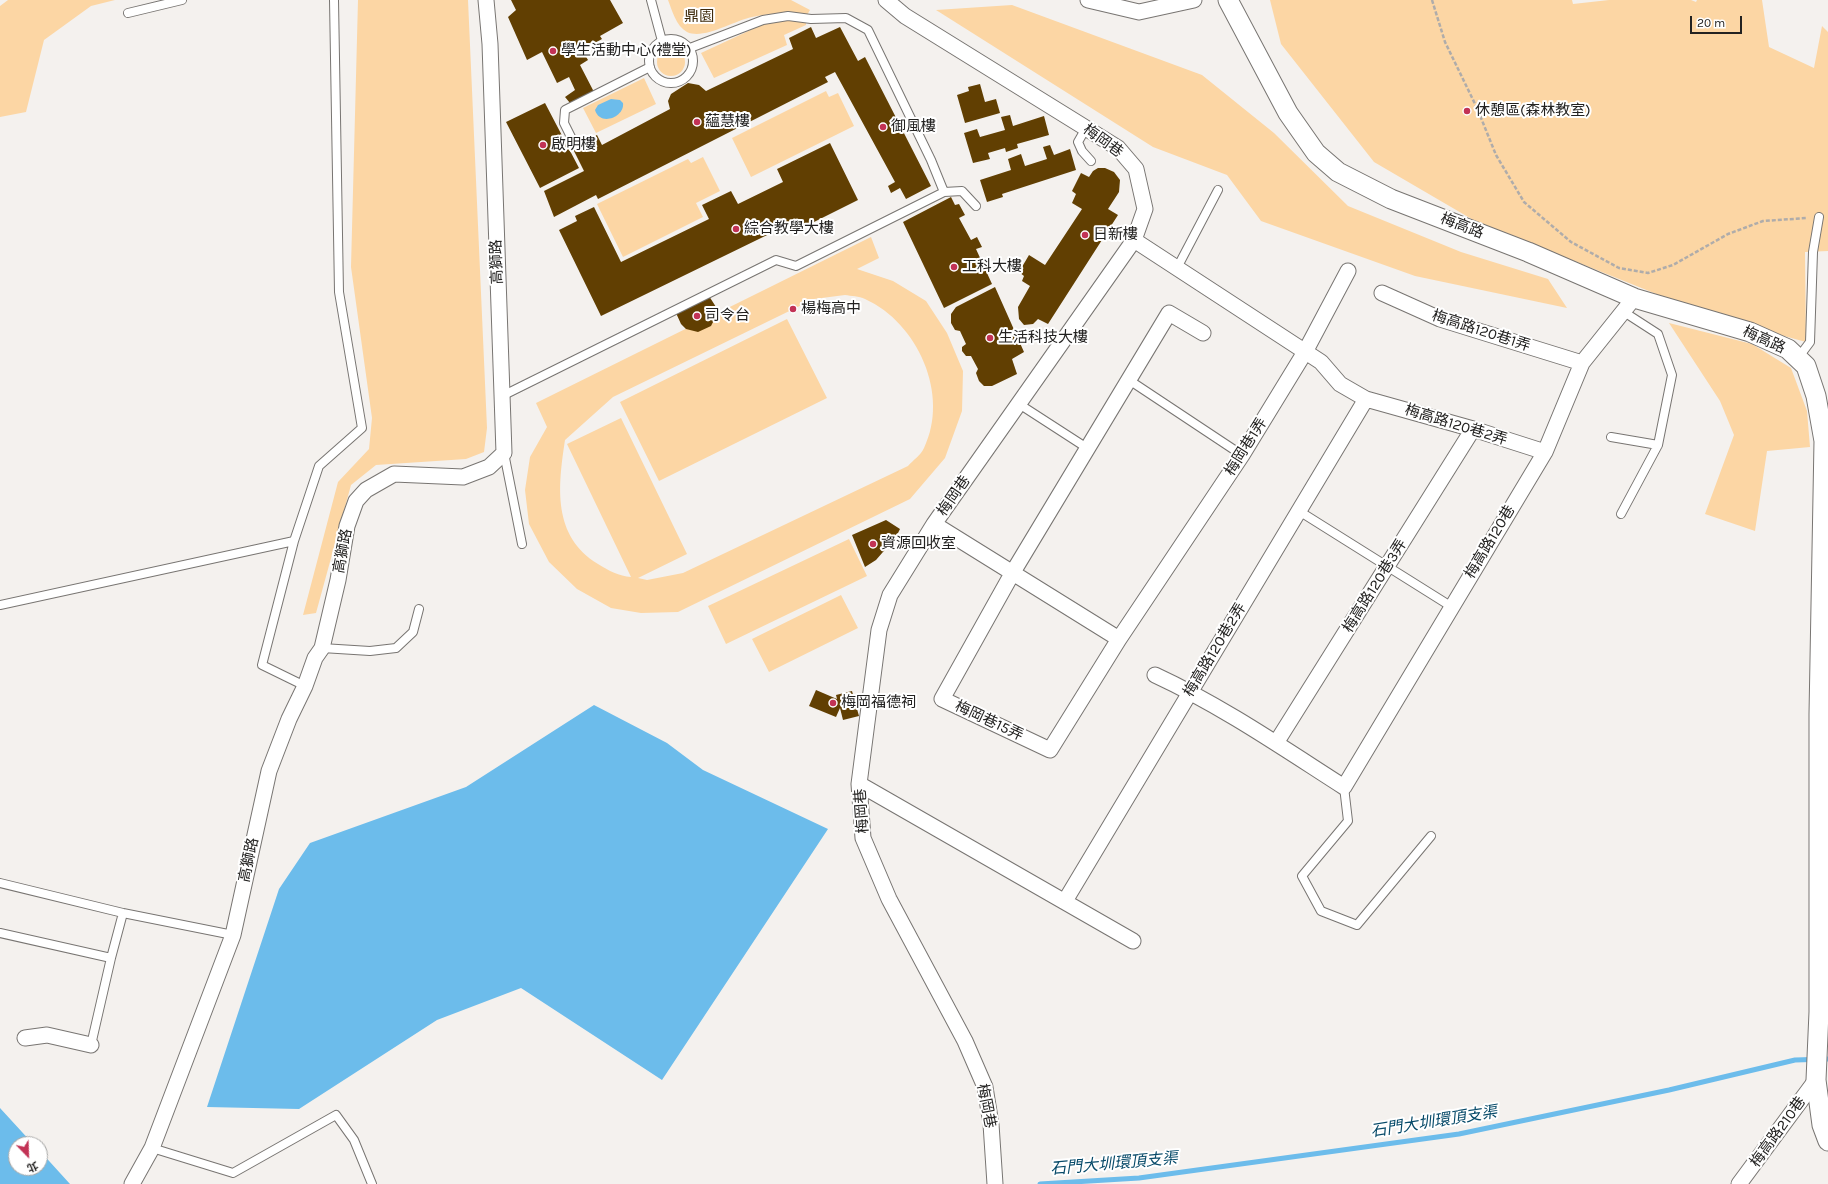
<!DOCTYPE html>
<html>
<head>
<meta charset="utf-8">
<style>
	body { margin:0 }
	#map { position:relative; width:1828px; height:1184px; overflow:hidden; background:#f4f1ee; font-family:Karla,"Noto Sans TC",sans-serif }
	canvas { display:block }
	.north { position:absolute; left:8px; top:1136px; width:40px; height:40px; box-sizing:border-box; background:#fff; border:1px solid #a7a7a6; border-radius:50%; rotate:157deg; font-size:11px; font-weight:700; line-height:16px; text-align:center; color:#232221 }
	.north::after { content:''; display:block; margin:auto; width:14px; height:18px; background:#c23255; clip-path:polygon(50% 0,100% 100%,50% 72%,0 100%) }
	.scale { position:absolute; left:1690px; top:16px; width:52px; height:18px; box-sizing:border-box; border:2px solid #232221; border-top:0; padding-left:5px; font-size:12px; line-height:14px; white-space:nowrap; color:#232221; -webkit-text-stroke:3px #fff; paint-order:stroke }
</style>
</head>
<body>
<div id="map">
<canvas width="1828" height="1184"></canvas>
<div class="north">北</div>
<div class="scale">20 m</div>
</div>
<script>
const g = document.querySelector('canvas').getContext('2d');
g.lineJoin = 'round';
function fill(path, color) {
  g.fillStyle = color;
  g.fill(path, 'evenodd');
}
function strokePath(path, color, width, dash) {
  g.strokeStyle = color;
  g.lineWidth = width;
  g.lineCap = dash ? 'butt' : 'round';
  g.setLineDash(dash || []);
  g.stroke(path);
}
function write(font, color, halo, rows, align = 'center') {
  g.font = font + ' Karla,"Noto Sans TC",sans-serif';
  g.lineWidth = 4;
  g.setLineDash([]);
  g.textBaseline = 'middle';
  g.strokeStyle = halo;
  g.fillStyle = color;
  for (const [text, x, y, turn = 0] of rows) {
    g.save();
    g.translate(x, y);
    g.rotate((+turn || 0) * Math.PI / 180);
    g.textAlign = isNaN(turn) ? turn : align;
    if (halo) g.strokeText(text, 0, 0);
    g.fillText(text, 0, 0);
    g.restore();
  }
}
const green = new Path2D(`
	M8,0H115L91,6L44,40L26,112L0,117V6Z
	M358,0H468L487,428L484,452L466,459L376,465L351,485L316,613L303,615L338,482L369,449L372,418L351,267Z
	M668,0H791L810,10L807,15C788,13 770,13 752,17C733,21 704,40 687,32C676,26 672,10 668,0Z
	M1270,0H1572L1573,4L1609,0H1691L1696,2L1697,0H1762L1769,47L1814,68L1822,26L1828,32V251L1805,252L1806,342L1711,316L1475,221L1374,162L1281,44Z
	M1012,5L1202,75L1274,133L1348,206L1461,252L1548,279L1567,308L1415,276L1261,221L1227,175L1153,147L936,10Z
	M787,20L806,22V25L784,35L787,45L714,78L701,53L770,21Z
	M657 62a14 14 0 1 1 28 0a14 14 0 1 1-28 0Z
	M644,78L656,104L596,133L583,108Z
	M826,91L829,97L838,93L854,126L751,177L732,138Z
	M703,157L720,191L696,203L703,217L623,257L597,204L688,159L691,163Z
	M871,237L879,258L857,269L893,281L926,301L947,333L963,371L962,411L945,458L910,499L678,612L641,613L611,608L577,589L549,562L529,524L525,490L530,457L547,427L536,403ZM845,295C851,296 859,296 865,299C918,323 950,395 924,448C921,455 913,460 908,466L683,573L647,580L638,578L687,554L621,418L567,444L631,577C619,576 609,571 598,564C552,536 558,486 565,440L613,397L814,299Z
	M787,319L827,398L659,481L620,402Z
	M1669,323L1752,344L1791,368L1807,411L1810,447L1767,451L1755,531L1705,514L1734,435L1720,401Z
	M849,539L867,576L726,644L708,606Z
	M841,595L858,628L769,672L752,639Z`);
const water = new Path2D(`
	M611,99L620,100L623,103C625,117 600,127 595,110L598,105Z
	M594,705L667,743L703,770L828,829L662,1080L521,988L437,1020L299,1109L207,1107L279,889L310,843L466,787Z
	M0,1108L33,1144H16V1168H40V1151L70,1184H0Z`);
const stream = new Path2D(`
	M1040,1184L1139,1178L1459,1134L1669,1090L1795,1060L1828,1059`);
const building = new Path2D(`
	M511,0H610L623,23L600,36L602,39L582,50L588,60L580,65L594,92L570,103L565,97L575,90L569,77L557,83L542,52L527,60L508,17L516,10Z
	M811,27L816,38L840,27L858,61L865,57L931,186L906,199L900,188L891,193L888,186L895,182L835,72L825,77L828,82L598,199L596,195L554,217L544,191L584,171L572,147L597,135L602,145L670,109L668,101L671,94L688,83L699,85L706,91L793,49L789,38Z
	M980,84L985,102L996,99L1000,113L965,123L957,95L969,91L968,87Z
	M545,103L579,168L540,188L506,122Z
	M1010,115L1013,126L1044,116L1049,135L1017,144L1018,148L1006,152L1005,148L988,153L990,159L973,163L964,133L977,129L980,137L1005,130L1001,117Z
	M830,143L858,200L804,227L800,219L601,316L559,230L577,221L575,216L594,207L621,262L709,219L702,205L731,191L738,204L783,182L777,169Z
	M1050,145L1054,155L1070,149L1076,170L1002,194L1003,197L987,202L980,180L1011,170L1008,159L1021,154L1025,166L1047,159L1043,147Z
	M1098,168H1105L1114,172L1120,180L1119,192L1108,209L1118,215L1048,324L1038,319L1033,324L1024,325L1019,319L1018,307L1030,286L1022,281L1024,276L1019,272L1029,255L1045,265L1082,209L1072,203L1076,194L1072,191L1081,173L1089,177L1093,171Z
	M951,197L955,205L959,204L965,215L959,218L971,240L977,237L982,247L976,249L992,284L944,308L903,222Z
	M995,287L1024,352L1012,359L1017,374L992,386H984L979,381L976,373L978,369L971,356H966L962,351V347L966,344L960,331L955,330L951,323V314L956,307Z
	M709,296L716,307L717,314L711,326L698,332L686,329L681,324L676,313Z
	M886,520L900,529L896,537L876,560L865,567L852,535Z
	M816,690L837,699L836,695L852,691L859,716L843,720L840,708L836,717L809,706Z`);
const path = new Path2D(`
	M1432,0L1445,42L1477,108L1496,155L1524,202L1571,242L1619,268L1648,273L1673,265L1728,234L1763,221L1807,218`);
const service = new Path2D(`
	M651,0L662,41
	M128,13L182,0
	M649 61a22 22 0 1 1 44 0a22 22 0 1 1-44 0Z
	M690,48L763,20L788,16L811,19L846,18L868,30L931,160L944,192L962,191L976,206
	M1086,128L1078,142L1082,151L1091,161
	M571,137L564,123L565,110L650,67
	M1177,268L1218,190
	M1798,358L1810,342L1813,252L1819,217
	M1129,380L1242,455
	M502,396L776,260L796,266L944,192
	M1019,404L1087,448
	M1611,437L1658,445
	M504,453L522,544
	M1299,511L1452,607
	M1621,514L1658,445L1672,375L1658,334L1624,312
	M294,541L319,466L362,428L339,292L334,0
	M0,605L294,541L262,665L305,686
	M322,648L370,651L396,648L413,632L419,609
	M1344,787L1348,821L1302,876L1321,911L1357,925L1431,836
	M0,883L123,913L233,935
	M0,933L111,958L123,913
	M91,1045L111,958
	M152,1148L233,1173L336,1115L354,1140L372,1184`);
const minor = new Path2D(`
	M886,0L905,16L1118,148L1136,169L1145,209L1134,240L934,524L890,595L879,630L859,784L863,838L889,899L965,1041L985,1087L991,1124L995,1184
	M1088,0L1139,12L1194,0
	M1134,240L1321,362L1340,384L1366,399L1473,429L1545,452
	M1382,293L1440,319L1582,363
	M1203,333L1169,313L1013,572L942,699L1050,750L1119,639L1242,455L1305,352L1348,271
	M934,524L1119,639
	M1155,675C1222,706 1283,748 1344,787L1545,452L1582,363L1634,298
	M1276,743L1473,429
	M859,784L1133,941
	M1065,901L1366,399
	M25,1038L47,1035L91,1045
	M132,1184L152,1148L233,935L269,771L289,719L305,686L315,658L322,648L338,580L347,526L356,501L366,490L394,474L463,477L489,467L504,453L490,44L486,0
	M1739,1184L1816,1080`);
const tertiary = new Path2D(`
	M1228,0L1288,113L1316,153L1338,172L1391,199L1528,252L1634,298L1750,332L1788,349L1806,366L1816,396L1824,441L1819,714V1012L1816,1080L1822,1125L1828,1141`);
const markers = [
	[553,51,4,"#c23255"],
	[1467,111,4,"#c23255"],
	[697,122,4,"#c23255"],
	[883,127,4,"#c23255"],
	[543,145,4,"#c23255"],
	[736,229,4,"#c23255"],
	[1085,235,4,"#c23255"],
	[954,267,4,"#c23255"],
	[793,309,4,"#c23255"],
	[697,316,4,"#c23255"],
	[990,338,4,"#c23255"],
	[873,544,4,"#c23255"],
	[833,703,4,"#c23255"]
];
const parkNames = [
	["鼎園",699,17]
];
const poiNames = [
	["學生活動中心(禮堂)",561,51],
	["休憩區(森林教室)",1475,111],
	["蘊慧樓",705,122],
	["御風樓",891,127],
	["啟明樓",551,145],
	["綜合教學大樓",744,229],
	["日新樓",1093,235],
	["工科大樓",962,267],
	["楊梅高中",801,309],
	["司令台",705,316],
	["生活科技大樓",998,338],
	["資源回收室",881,544],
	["梅岡福德祠",841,703]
];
const streetNames = [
	["梅岡巷",1103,141,36],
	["梅高路",1462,226,21],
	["高獅路",497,262,-92],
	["梅高路120巷1弄",1481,331,18],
	["梅高路",1764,340,24],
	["梅高路120巷2弄",1456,425,17],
	["梅岡巷1弄",1246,447,-58],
	["梅岡巷",954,496,-55],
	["梅高路120巷",1490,542,-59],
	["高獅路",343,551,-79],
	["梅高路120巷3弄",1375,586,-58],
	["梅高路120巷2弄",1215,650,-59],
	["梅岡巷15弄",989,721,25],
	["梅岡巷",862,811,-94],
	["高獅路",249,860,-78],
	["梅岡巷",986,1106,79],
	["梅高路210巷",1778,1132,-54]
];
const waterNames = [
	["石門大圳環頂支渠",1434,1122,-9],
	["石門大圳環頂支渠",1114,1164,-5]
];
fill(green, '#fcd6a4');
fill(water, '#6cbceb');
strokePath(stream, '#6cbceb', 5);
fill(building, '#613f02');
strokePath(service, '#787572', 10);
strokePath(minor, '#787572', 17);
strokePath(tertiary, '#787572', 21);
strokePath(path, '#afacaa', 2.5, [4, 2]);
strokePath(service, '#fff', 8);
strokePath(minor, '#fff', 15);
strokePath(tertiary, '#fff', 19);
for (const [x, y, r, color] of markers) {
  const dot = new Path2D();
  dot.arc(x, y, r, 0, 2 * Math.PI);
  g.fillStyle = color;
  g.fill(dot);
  strokePath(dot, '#fff', 1.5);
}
write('15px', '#3e2a0b', '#fff', parkNames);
write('15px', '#232221', '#fff', poiNames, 'left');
write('15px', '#232221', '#fff', streetNames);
write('italic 16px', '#074a69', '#fff', waterNames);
</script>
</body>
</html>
